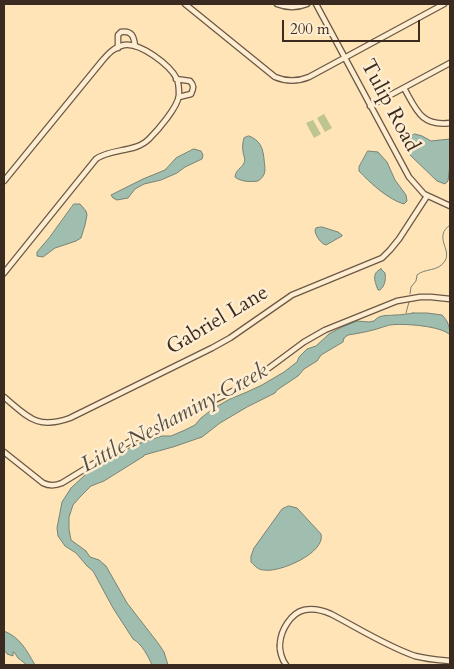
<!DOCTYPE html>
<html>
<head>
<meta charset="utf-8">
<style>
	body { margin:0 }
	#map { position:relative; width:454px; height:669px; overflow:hidden; background:#fee4b6; font-family:Cardo,serif }
	canvas { display:block }
	.frame { position:absolute; inset:0; border:5px solid #3a2a20; pointer-events:none }
	.scale { position:absolute; left:282px; top:20px; width:138px; height:22px; box-sizing:border-box; border:2px solid #3a2a20; border-top:0; padding-left:6px; font-size:15px; line-height:18px; white-space:nowrap; color:#3a2a20; -webkit-text-stroke:4px #feedd0; paint-order:stroke }
</style>
</head>
<body>
<div id="map">
<canvas width="454" height="669"></canvas>
<div class="frame"></div>
<div class="scale">200 m</div>
</div>
<script>
const g = document.querySelector('canvas').getContext('2d');
g.lineJoin = 'round';
function fill(path, color) {
  g.fillStyle = color;
  g.fill(path, 'evenodd');
}
function strokePath(path, color, width, dash) {
  g.strokeStyle = color;
  g.lineWidth = width;
  g.lineCap = dash ? 'butt' : 'round';
  g.setLineDash(dash || []);
  g.stroke(path);
}
function write(font, color, halo, rows, align = 'center') {
  g.font = font + ' Cardo,serif';
  g.lineWidth = 5;
  g.setLineDash([]);
  g.textBaseline = 'middle';
  g.strokeStyle = halo;
  g.fillStyle = color;
  for (const [text, x, y, turn = 0] of rows) {
    g.save();
    g.translate(x, y);
    g.rotate((+turn || 0) * Math.PI / 180);
    g.textAlign = isNaN(turn) ? turn : align;
    if (halo) g.strokeText(text, 0, 0);
    g.fillText(text, 0, 0);
    g.restore();
  }
}
const green = new Path2D(`
	M324,114L332,128L325,132L317,118Z
	M313,120L321,134L314,138L306,123Z`);
const water = new Path2D(`
	M415,134L422,136L431,141L450,139V165L448,181L445,184L437,181L410,155L408,146L410,137Z
	M249,136C260,140 263,148 264,159C265,169 267,175 258,181C251,182 241,182 235,177C236,169 241,169 244,163C246,159 243,155 243,151C242,146 243,142 244,138Z
	M194,149L201,151L203,155L202,159L185,167L177,173L161,180L144,184L135,189L128,198L117,200L113,198L111,195L143,179L165,170L176,158Z
	M368,151L378,152L387,162L395,180L406,195L407,201L404,204C389,200 370,183 359,171V167Z
	M74,204H80L86,211L87,215L85,225L81,238L76,241L55,248L43,257L37,256V252L49,238Z
	M322,227L338,232L342,235V236L326,245C321,244 315,235 315,230L316,228Z
	M381,269L385,273C386,279 385,286 380,290H378C375,282 371,273 381,269Z
	M413,313H427L442,315C448,321 450,327 450,335C442,326 403,323 390,325C390,325 383,327 383,327C372,331 360,333 348,335L344,338L343,342L321,355L317,361L304,369L298,376L277,390L275,393L247,407L220,423L202,437L173,447L144,455V456L104,481L91,486L80,497L73,505L69,517V529L71,540L86,551L90,557L99,560L106,566L127,603L158,643L164,652L168,665H152C148,656 142,644 133,639L113,608L93,571L87,566L76,553L65,546L58,536L57,528L62,502L71,488L85,475L134,445L162,436H171L185,430L195,425L201,418L214,408L230,399L247,392L262,385L284,372L297,362L299,357L307,349L316,346L329,334L342,327L357,321L369,322L374,321C380,314 386,316 395,315C401,315 407,314 413,313Z
	M289,506L297,508L321,534C326,553 279,573 264,570C258,570 255,566 251,562V556L254,548L282,509Z
	M4,631C20,637 27,651 35,665H27L18,658L14,652H13V656L7,654V653L4,651Z`);
const stream = new Path2D(`
	M410,294L411,287L416,281L417,275C425,268 438,272 445,261C452,249 433,237 450,225
	M406,313L409,302`);
const street = new Path2D(`
	M185,4L275,77C287,82 297,82 309,77L444,4
	M277,4C287,8 297,8 307,4
	M316,4L409,177L424,194L450,206
	M118,48V35L121,32C132,30 134,37 135,46
	M176,79L190,81C194,85 194,88 191,94L179,97
	M404,88C416,109 421,127 450,123
	M370,106L450,63
	M4,181L102,61C108,54 114,47 124,45C140,42 170,65 177,79C179,84 179,90 179,95C178,107 158,130 149,139C135,153 111,148 96,159L4,273
	M4,397C28,417 37,430 70,418L212,348L230,338L292,295L382,258L390,250L399,239L427,196
	M4,452L43,483C49,486 55,486 62,483L134,439L159,426L225,395L250,382L304,342L325,330L397,301L420,297H431L450,299
	M286,665C282,660 279,650 280,643C281,630 291,613 304,610C313,608 322,610 331,614C358,628 386,646 415,656C426,659 439,660 450,661`);
const streetNames = [
	["Tulip Road",389,106,62],
	["Gabriel Lane",218,321,-31]
];
const waterNames = [
	["Little Neshaminy Creek",175,419,-28]
];
fill(green, '#bec590');
fill(water, '#a0beaf');
strokePath(water, '#778376', 1);
strokePath(stream, '#778376', 1);
strokePath(street, '#6b5846', 7);
strokePath(street, '#feedd0', 4.5);
write('21px', '#3a2a20', '#feedd0', streetNames);
write('italic 22px', '#544f44', '#feedd0', waterNames);
</script>
</body>
</html>
